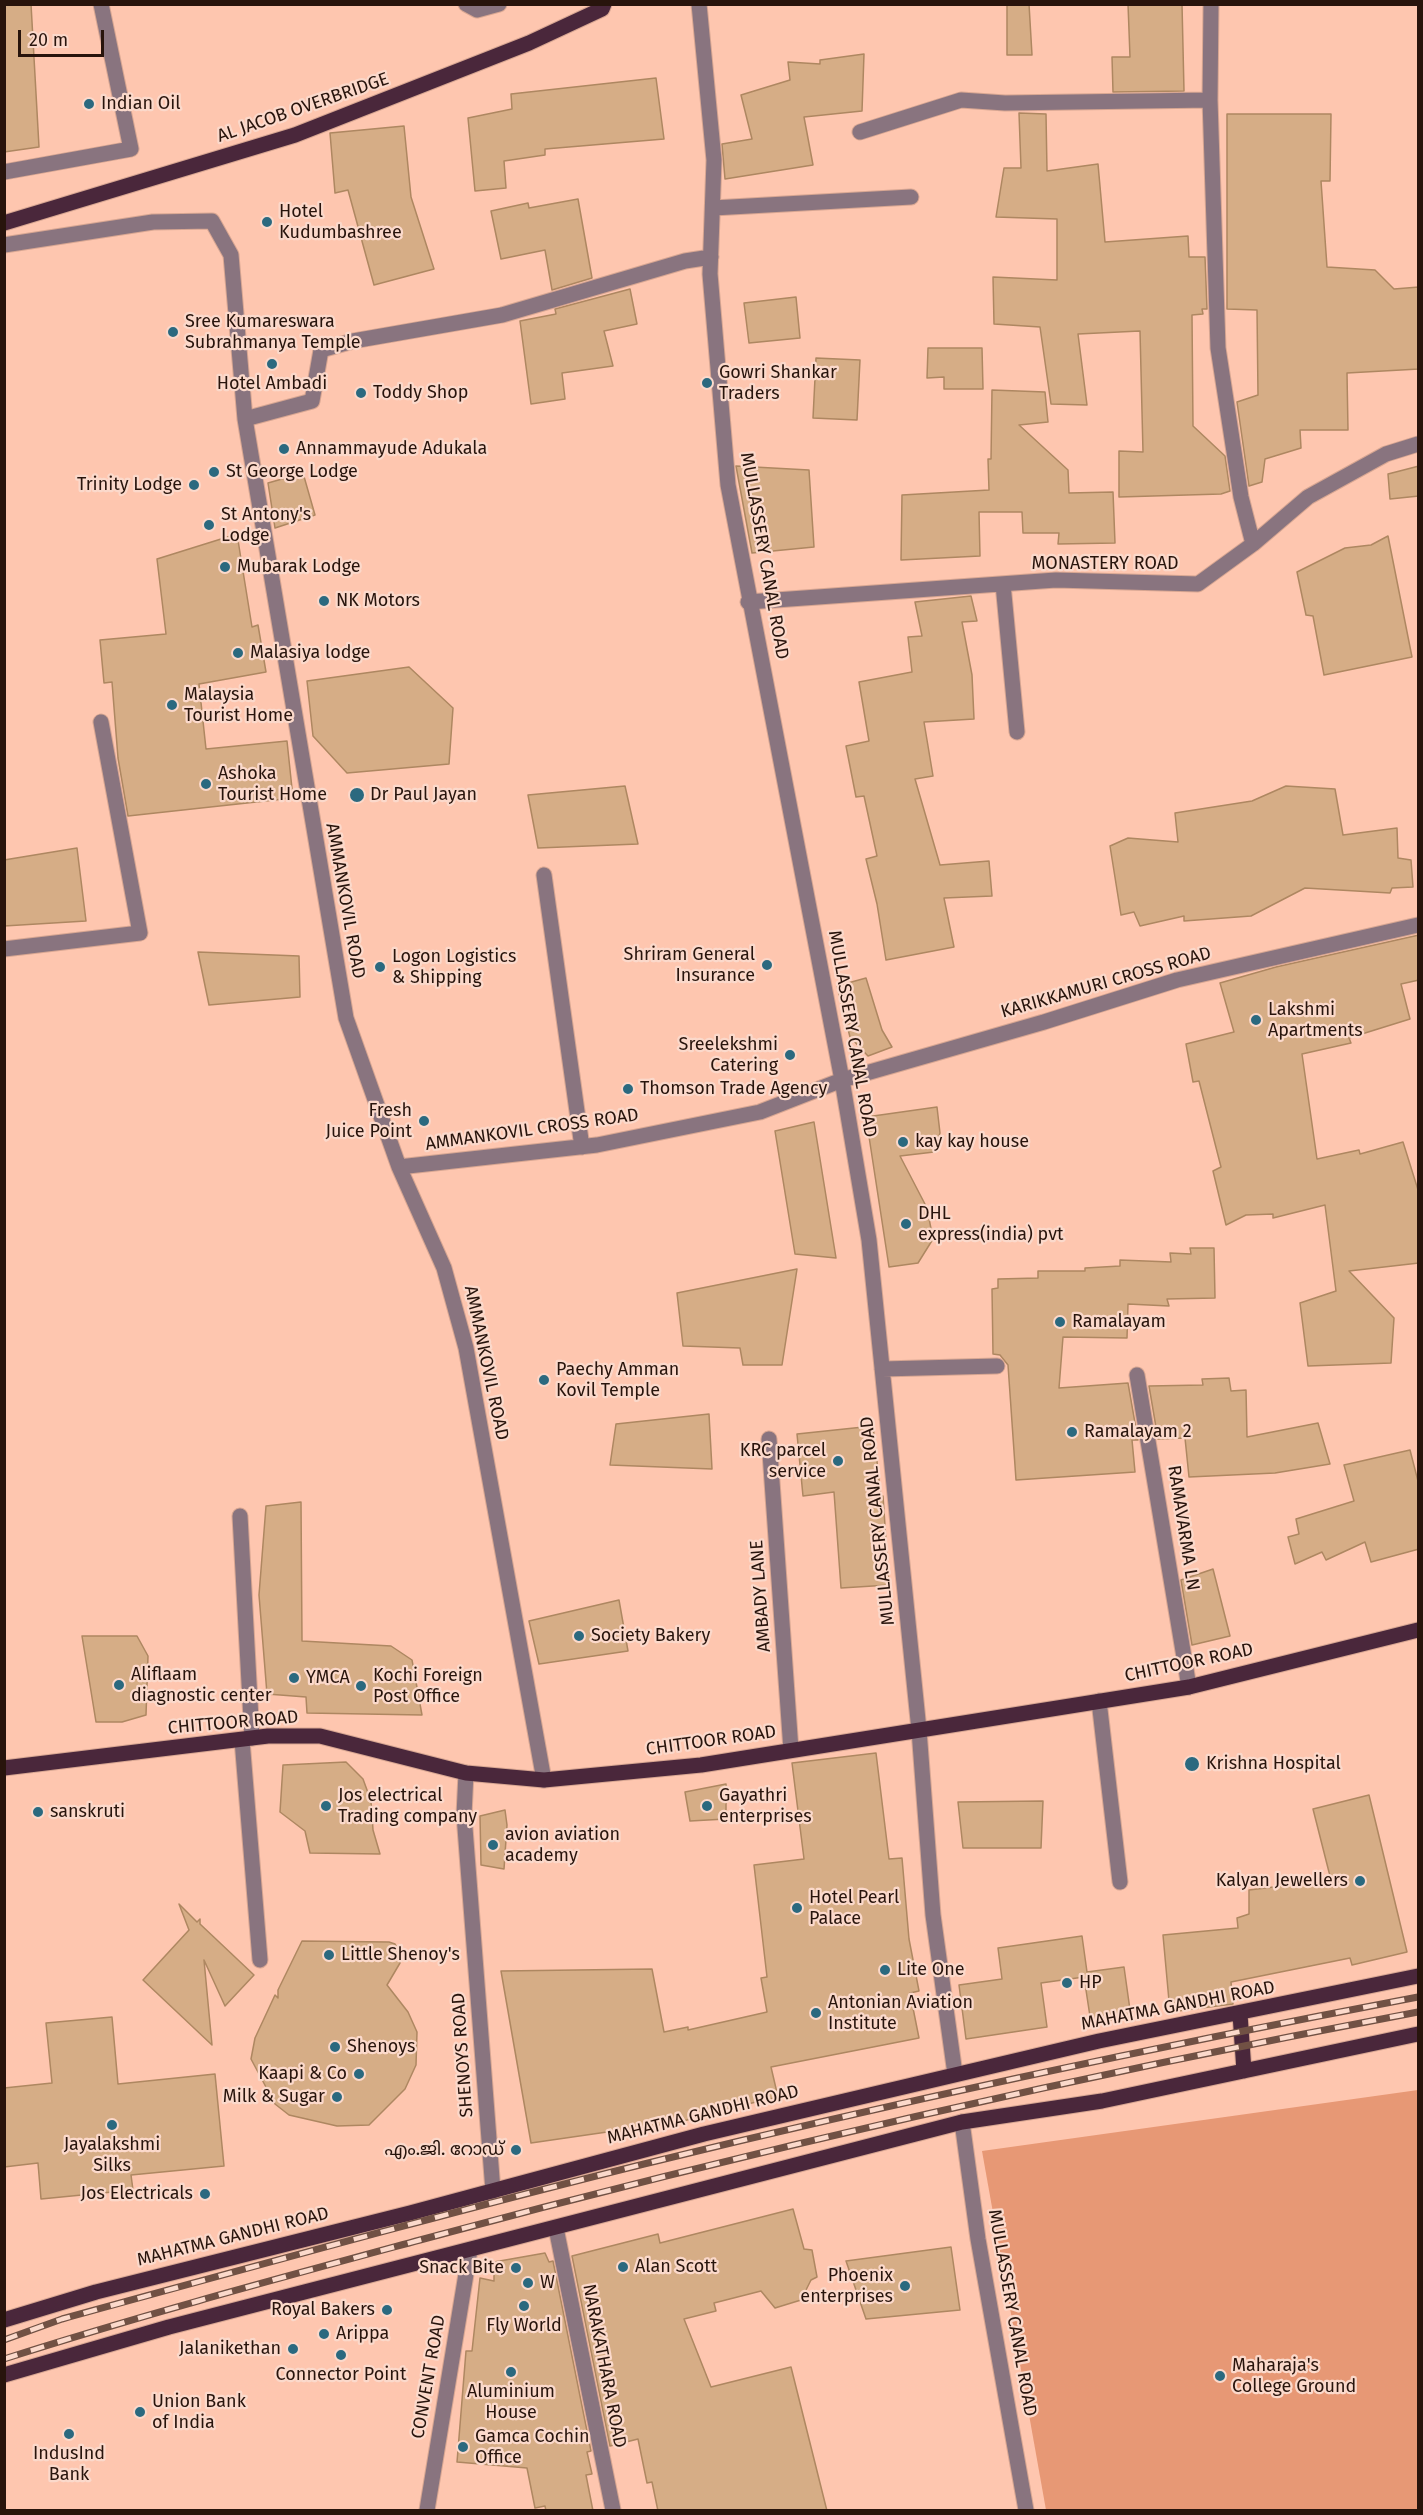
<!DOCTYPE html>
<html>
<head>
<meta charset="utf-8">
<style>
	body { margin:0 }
	#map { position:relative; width:1423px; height:2515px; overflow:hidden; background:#fec6af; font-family:"Fira Sans",sans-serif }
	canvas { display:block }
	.frame { position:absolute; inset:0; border:6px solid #28140c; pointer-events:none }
	.scale { position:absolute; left:18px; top:30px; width:86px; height:27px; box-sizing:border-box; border:3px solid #28140c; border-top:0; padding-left:8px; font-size:18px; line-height:21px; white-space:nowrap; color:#28140c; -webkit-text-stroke:4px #fbd9cb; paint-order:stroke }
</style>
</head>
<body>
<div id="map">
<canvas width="1423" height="2515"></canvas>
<div class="frame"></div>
<div class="scale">20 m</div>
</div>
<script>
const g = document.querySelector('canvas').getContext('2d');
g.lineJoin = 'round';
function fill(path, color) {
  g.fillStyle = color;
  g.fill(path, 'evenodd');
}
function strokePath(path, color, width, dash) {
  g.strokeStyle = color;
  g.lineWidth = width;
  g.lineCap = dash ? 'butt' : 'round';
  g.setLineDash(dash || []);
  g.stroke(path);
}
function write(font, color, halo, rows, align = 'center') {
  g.font = font + ' "Fira Sans","Noto Sans Malayalam",sans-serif';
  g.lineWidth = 4.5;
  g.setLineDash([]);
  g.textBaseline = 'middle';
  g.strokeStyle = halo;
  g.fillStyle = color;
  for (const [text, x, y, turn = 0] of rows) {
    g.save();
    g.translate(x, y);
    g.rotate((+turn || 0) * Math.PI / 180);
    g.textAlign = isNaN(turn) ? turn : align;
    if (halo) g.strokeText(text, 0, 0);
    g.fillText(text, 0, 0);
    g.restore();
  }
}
const green = new Path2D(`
	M1418,2090V2510H1046L982,2151Z`);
const building = new Path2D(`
	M4,4H31L39,147L4,152Z
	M1007,4H1029L1032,55H1007Z
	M1128,4H1182L1184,91L1113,92L1112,57H1130Z
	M864,54L862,111L804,117L813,165L725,179L722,144L752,139L741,95L790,80L788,62L820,64V60Z
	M656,78L664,139L545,149V155L504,161L506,188L475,191L468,118L512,109L511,94Z
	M1019,113L1046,114L1047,171L1098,164L1105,242L1188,236L1189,257H1205L1207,309H1202L1203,314L1192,315L1193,426L1225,456L1230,491L1221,494L1119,497V451L1143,452L1140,331L1078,334L1087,405L1051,404L1040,327L994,324L993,277L1057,280V219L996,217L1004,168H1021Z
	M1227,114H1331L1330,181H1321L1327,267L1375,270L1394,289L1419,287V369L1347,373L1348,430H1300L1301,448L1265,459L1262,482L1249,486L1237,402L1258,395L1257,310L1227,309Z
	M404,126L411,197L434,269L374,285L348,190L335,193L330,133Z
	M578,199L592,278L552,290L545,250L501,259L491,211L528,203L529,208Z
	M630,289L637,324L604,331L613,366L562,373L565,399L531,404L520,321L556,314L555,309Z
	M796,297L800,338L749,343L744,303Z
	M928,348H982L983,389H944V377L927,378Z
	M816,358L860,360L857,420L813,418Z
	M992,390L1045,392L1048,422L1019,425L1068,470L1069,493L1113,492L1115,543L1058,544L1059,533H1023L1022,512H979L980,556L901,560L902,495L989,490L988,459H991Z
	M736,466L809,470L814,547L752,553Z
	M1419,466V496L1390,499L1388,474Z
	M303,473L315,515L275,528L268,483Z
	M237,534L252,627L258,625L266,672L199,684L206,749L287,741L293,798L128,816L118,758L112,682L104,683L100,640L166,634L157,559Z
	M1388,536L1412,657L1324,675L1313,616L1306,615L1297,572L1345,548L1371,545Z
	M971,596L977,621L962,622L972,675L974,719L924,722L933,776L915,779L940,865L989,861L992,896L944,898L954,947L886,960L877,904L866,859L877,856L864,796L856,797L846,746L869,741L859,682L912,672L908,637L922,636L915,602Z
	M409,667L453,708L449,764L347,773L313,736L307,681Z
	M625,786L638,844L538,848L528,795Z
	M1286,786L1335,789L1343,835L1397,828L1398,858L1411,860L1413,887L1392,888L1390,893L1305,888L1251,916L1184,921V916L1140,926L1134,912L1121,915L1110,846L1128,838L1178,842L1175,813L1252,801Z
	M77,848L86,921L4,926V860Z
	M1419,935V980L1401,984L1410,1019L1349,1038L1351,1043L1302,1054L1317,1159L1359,1150L1360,1154L1403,1142L1419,1193V1263L1349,1271L1394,1318L1391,1363L1308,1366L1300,1303L1336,1291L1325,1205L1273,1218V1214L1246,1215L1226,1225L1213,1171L1221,1167L1199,1081L1193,1082L1186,1044L1234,1032L1220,983L1276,967Z
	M198,952L299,956L300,997L209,1005Z
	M866,978L882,1030L892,1047L868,1056L850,1037L837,986Z
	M937,1107L940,1133L934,1152L900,1156L927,1208L933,1239L918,1263L889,1267L866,1117Z
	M814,1122L836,1258L795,1254L775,1131Z
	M1190,1248H1214L1215,1298L1167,1299L1169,1306L1128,1304L1127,1338L1063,1337L1059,1388L1128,1383L1138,1440H1132L1135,1472L1016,1480L1008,1365L1000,1355L993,1354L992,1289L998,1288V1279L1038,1278V1271H1085V1268L1120,1266V1260L1171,1262L1170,1253L1191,1254Z
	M797,1269L782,1365H743L740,1348L683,1346L677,1293Z
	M1229,1378L1231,1391L1246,1390L1247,1437L1318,1423L1330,1464L1275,1473L1189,1477L1185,1438L1158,1439L1149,1386L1203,1385L1202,1379Z
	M709,1414L712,1469L610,1465L616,1424Z
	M873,1426L881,1497L883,1496L889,1585L841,1588L834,1492L803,1496L797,1434Z
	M1410,1450L1419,1485V1549L1371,1562L1365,1542L1326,1560L1322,1552L1295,1564L1288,1537L1299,1534L1296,1519L1354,1501L1344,1465Z
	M301,1502L302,1641L391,1646L412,1660L422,1715L307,1713L306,1697L267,1694L259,1595L266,1506Z
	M1213,1569L1230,1636L1192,1645L1181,1580Z
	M619,1600L628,1651L539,1664L529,1621Z
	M82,1636H137L148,1656L146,1715L122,1722H96Z
	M876,1753L889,1859L902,1858L909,1939L919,1991L910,1993L919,2038L771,2067L778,2097L704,2114V2117L614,2133V2131L531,2143L501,1971L652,1969L664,2032L688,2027V2030L767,2012L761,1978L767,1977L754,1865L804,1859L792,1763Z
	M346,1762L363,1779L371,1801L373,1830L380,1854L310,1853L305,1831L280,1812L283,1765Z
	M726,1784V1819L690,1821L685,1792Z
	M1369,1795L1407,1952L1352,1965L1350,1958L1231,1982L1233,2004L1170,2012L1163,1935L1238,1928L1237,1918L1249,1914V1890L1331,1880L1313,1809Z
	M1043,1801L1041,1848H963L958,1802Z
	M505,1810L507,1825L504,1869L481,1865L480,1816Z
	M179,1904L197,1922L200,1919V1924L254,1975L225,2006L204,1960L212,2045L143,1980L189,1930Z
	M1082,1936L1087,1972L1124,1967L1131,2017L1091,2023L1084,1977L1041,1983L1047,2027L966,2039L959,1985L1002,1979L998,1948Z
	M302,1941L389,1942L395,1944L400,1953V1963L387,1985L408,2012L417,2032L416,2065L405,2089L369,2125L337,2126L289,2115L275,2104L251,2059L255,2038L275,1995L278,1998V1990Z
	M112,2017L118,2084L215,2074L224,2166L131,2175L133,2190L41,2199L38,2163L4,2167V2088L52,2083L46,2023Z
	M793,2209L804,2249L812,2250L817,2277L811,2280L801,2300L775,2308L761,2291L714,2303L716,2311L684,2319L711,2387L791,2367L827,2511H658L652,2482L647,2483L638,2439L610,2446L572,2256L658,2234L660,2243Z
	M951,2247L960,2310L866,2319L846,2261Z
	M545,2253L549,2262L553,2261L591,2451L587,2452L592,2474L586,2475L593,2511H546L545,2506L535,2508L527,2468L457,2462L466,2351H472L480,2278L494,2281V2262Z`);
const minor = new Path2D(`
	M466,4L477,10L499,4
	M699,4L714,160L710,274L728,485L842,1080L869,1240L919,1730L933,1915L955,2074
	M1211,4L1210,100L1218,348L1241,497L1253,544
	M860,132L961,100L1005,103L1210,100
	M4,172L131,149L101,4
	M713,208L911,197
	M4,245L153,222L212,221L231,255L245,419L346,1018L399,1167L444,1268L466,1348L544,1780
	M245,419L312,401L321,350L353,341L502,315L685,261L711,257
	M1003,584L1017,732
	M748,602L1056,580L1198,584L1253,544L1308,497L1386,454L1418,444
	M544,875L582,1147
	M4,949L140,933L101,722
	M399,1167L597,1145L760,1112L842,1080L1044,1022L1177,980L1418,925
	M882,1369L997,1366
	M1137,1375L1189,1687
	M769,1439L791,1750
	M240,1516L252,1738
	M1099,1701L1120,1882
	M242,1740L260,1960
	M466,1773L464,1815L493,2191
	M962,2122L978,2239L1026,2510
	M556,2228L613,2510
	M427,2510L470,2250`);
const major = new Path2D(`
	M4,223L295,135L529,43L602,9L604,4
	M4,1768L268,1736H320L466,1773L544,1780L701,1765L1189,1687L1418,1630
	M1240,2014L1244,2071
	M4,2320L96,2292L410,2213L704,2134L1099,2041L1418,1976
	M4,2375L169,2327L962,2122L1102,2101L1418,2034`);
const rail = new Path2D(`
	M4,2340L62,2319C256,2266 450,2212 644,2164C901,2101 1159,2046 1418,1997
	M4,2359C142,2315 280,2278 420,2240C749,2151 1083,2075 1418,2012`);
const markers = [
	[89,104,6,"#2b697f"],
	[267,222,6,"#2b697f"],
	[173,332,6,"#2b697f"],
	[272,364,6,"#2b697f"],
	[707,383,6,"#2b697f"],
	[361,393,6,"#2b697f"],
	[284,449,6,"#2b697f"],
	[214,472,6,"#2b697f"],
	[194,485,6,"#2b697f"],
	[209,525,6,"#2b697f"],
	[225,567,6,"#2b697f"],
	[324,601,6,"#2b697f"],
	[238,653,6,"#2b697f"],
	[172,705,6,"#2b697f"],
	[206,784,6,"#2b697f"],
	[357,795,8,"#2b697f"],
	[767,965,6,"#2b697f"],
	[380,967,6,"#2b697f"],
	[1256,1020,6,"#2b697f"],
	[790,1055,6,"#2b697f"],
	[628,1089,6,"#2b697f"],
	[424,1121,6,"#2b697f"],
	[903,1142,6,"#2b697f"],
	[906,1224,6,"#2b697f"],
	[1060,1322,6,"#2b697f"],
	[544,1380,6,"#2b697f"],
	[1072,1432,6,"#2b697f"],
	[838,1461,6,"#2b697f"],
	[579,1636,6,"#2b697f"],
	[294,1678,6,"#2b697f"],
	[119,1685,6,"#2b697f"],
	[361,1686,6,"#2b697f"],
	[1192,1764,8,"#2b697f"],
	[326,1806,6,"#2b697f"],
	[707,1806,6,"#2b697f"],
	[38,1812,6,"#2b697f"],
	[493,1845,6,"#2b697f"],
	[1360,1881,6,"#2b697f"],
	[797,1908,6,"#2b697f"],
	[329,1955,6,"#2b697f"],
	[885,1970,6,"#2b697f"],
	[1067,1983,6,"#2b697f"],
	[816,2013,6,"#2b697f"],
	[335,2047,6,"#2b697f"],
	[359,2074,6,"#2b697f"],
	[337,2097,6,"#2b697f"],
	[112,2125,6,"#2b697f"],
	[516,2150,6,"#2b697f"],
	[205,2194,6,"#2b697f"],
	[623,2267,6,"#2b697f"],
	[516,2268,6,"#2b697f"],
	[528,2283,6,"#2b697f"],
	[905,2286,6,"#2b697f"],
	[524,2306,6,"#2b697f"],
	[387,2310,6,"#2b697f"],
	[324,2334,6,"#2b697f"],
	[293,2349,6,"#2b697f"],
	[341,2355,6,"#2b697f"],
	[511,2372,6,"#2b697f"],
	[1220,2376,6,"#2b697f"],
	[140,2412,6,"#2b697f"],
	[69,2434,6,"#2b697f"],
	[463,2447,6,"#2b697f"]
];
const poiNames = [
	["Indian Oil",101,104],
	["Hotel",279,212],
	["Kudumbashree",279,233],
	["Sree Kumareswara",185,322],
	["Subrahmanya Temple",185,343],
	["Gowri Shankar",719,373],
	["Traders",719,394],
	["Hotel Ambadi",272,384,"center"],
	["Toddy Shop",373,393],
	["Annammayude Adukala",296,449],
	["St George Lodge",226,472],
	["Trinity Lodge",182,485,"right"],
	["St Antony's",221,515],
	["Lodge",221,536],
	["Mubarak Lodge",237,567],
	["NK Motors",336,601],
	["Malasiya lodge",250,653],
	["Malaysia",184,695],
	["Tourist Home",184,716],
	["Ashoka",218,774],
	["Tourist Home",218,795],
	["Dr Paul Jayan",370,795],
	["Shriram General",755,955,"right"],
	["Insurance",755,976,"right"],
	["Logon Logistics",392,957],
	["& Shipping",392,978],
	["Lakshmi",1268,1010],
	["Apartments",1268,1031],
	["Sreelekshmi",778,1045,"right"],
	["Catering",778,1066,"right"],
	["Thomson Trade Agency",640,1089],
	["Fresh",412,1111,"right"],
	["Juice Point",412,1132,"right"],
	["kay kay house",915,1142],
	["DHL",918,1214],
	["express(india) pvt",918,1235],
	["Ramalayam",1072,1322],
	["Paechy Amman",556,1370],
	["Kovil Temple",556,1391],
	["Ramalayam 2",1084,1432],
	["KRC parcel",826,1451,"right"],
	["service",826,1472,"right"],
	["Society Bakery",591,1636],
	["Aliflaam",131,1675],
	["diagnostic center",131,1696],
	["Kochi Foreign",373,1676],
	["Post Office",373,1697],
	["YMCA",306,1678],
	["Krishna Hospital",1206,1764],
	["Jos electrical",338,1796],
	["Trading company",338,1817],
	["Gayathri",719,1796],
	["enterprises",719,1817],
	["sanskruti",50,1812],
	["avion aviation",505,1835],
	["academy",505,1856],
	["Kalyan Jewellers",1348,1881,"right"],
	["Hotel Pearl",809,1898],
	["Palace",809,1919],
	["Little Shenoy's",341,1955],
	["Lite One",897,1970],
	["HP",1079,1983],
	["Antonian Aviation",828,2003],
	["Institute",828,2024],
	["Shenoys",347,2047],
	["Kaapi & Co",347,2074,"right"],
	["Milk & Sugar",325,2097,"right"],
	["Jayalakshmi",112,2145,"center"],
	["Silks",112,2166,"center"],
	["എം.ജി. റോഡ്",504,2150,"right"],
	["Jos Electricals",193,2194,"right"],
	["Alan Scott",635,2267],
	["Snack Bite",504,2268,"right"],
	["Phoenix",893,2276,"right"],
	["enterprises",893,2297,"right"],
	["W",540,2283],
	["Royal Bakers",375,2310,"right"],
	["Fly World",524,2326,"center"],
	["Arippa",336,2334],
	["Jalanikethan",281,2349,"right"],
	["Maharaja's",1232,2366],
	["College Ground",1232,2387],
	["Connector Point",341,2375,"center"],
	["Aluminium",511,2392,"center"],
	["House",511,2413,"center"],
	["Union Bank",152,2402],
	["of India",152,2423],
	["Gamca Cochin",475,2437],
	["Office",475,2458],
	["IndusInd",69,2454,"center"],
	["Bank",69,2475,"center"]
];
const streetNames = [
	["AL JACOB OVERBRIDGE",303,108,-19],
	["MULLASSERY CANAL ROAD",764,556,80],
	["MONASTERY ROAD",1105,564],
	["AMMANKOVIL ROAD",345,901,80],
	["KARIKKAMURI CROSS ROAD",1106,983,-16],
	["MULLASSERY CANAL ROAD",852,1034,80],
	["AMMANKOVIL CROSS ROAD",532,1130,-8],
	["AMMANKOVIL ROAD",486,1363,78],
	["MULLASSERY CANAL ROAD",878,1521,-96],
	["RAMAVARMA LN",1183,1528,81],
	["AMBADY LANE",761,1596,-94],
	["CHITTOOR ROAD",1189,1663,-12],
	["CHITTOOR ROAD",233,1723,-5],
	["CHITTOOR ROAD",711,1741,-8],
	["MAHATMA GANDHI ROAD",1178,2006,-11],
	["SHENOYS ROAD",463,2055,-94],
	["MAHATMA GANDHI ROAD",703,2115,-14],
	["MAHATMA GANDHI ROAD",233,2237,-14],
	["MULLASSERY CANAL ROAD",1012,2313,80],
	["NARAKATHARA ROAD",604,2366,79],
	["CONVENT ROAD",429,2377,-80]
];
fill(green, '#e79875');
fill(building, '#d6ad86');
strokePath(building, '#ae8761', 1.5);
strokePath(minor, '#d7a692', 17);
strokePath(major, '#d7a692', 17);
strokePath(minor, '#89747f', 15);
strokePath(major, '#4a273b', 15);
strokePath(rail, '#715144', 7);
strokePath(rail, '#fbd9cb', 4.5, [14]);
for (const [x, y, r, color] of markers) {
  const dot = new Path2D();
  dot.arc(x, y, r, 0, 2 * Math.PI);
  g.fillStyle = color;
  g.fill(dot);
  strokePath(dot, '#fbd9cb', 2);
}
write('18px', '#28140c', '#fbd9cb', poiNames, 'left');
write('18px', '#28140c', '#fbd9cb', streetNames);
</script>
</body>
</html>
